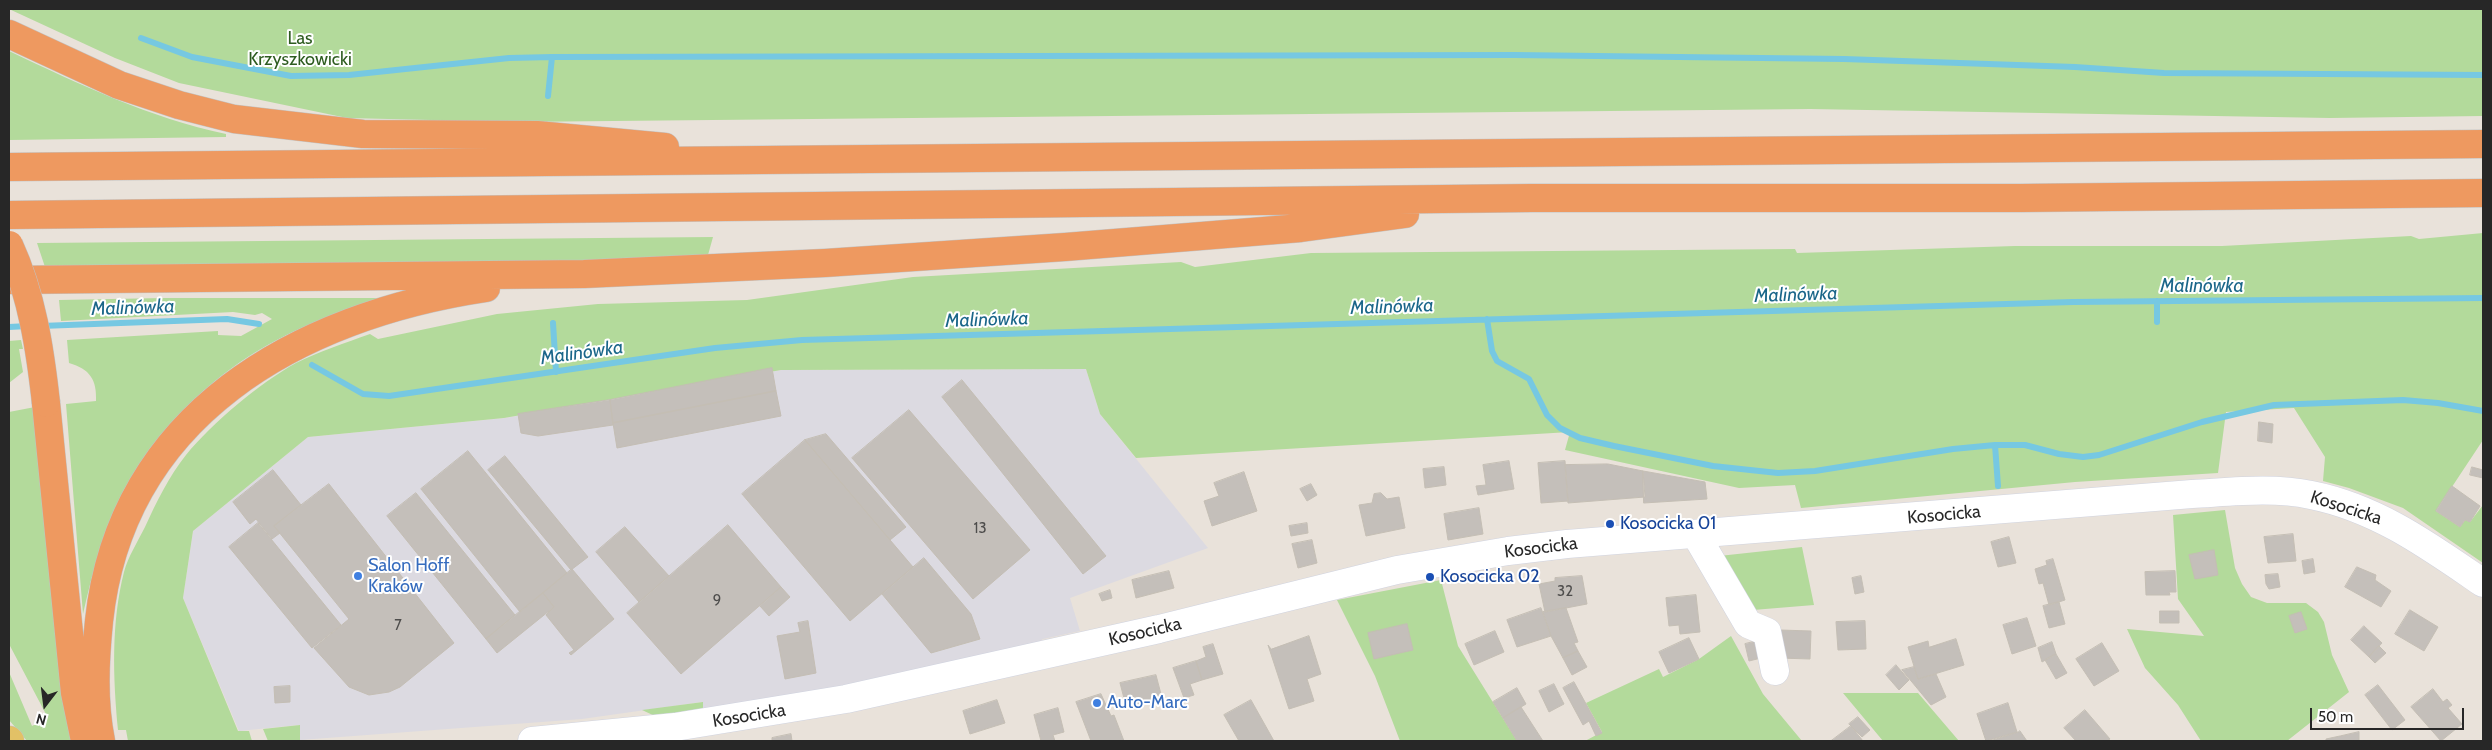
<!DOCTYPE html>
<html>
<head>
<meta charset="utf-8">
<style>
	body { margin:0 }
	#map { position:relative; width:2492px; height:750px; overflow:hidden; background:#e9e2da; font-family:Cabin,sans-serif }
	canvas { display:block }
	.frame { position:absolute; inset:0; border:10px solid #272727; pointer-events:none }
	.north { position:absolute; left:20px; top:680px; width:50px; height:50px; -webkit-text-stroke:4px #fff; paint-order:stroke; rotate:195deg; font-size:14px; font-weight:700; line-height:20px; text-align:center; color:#272727 }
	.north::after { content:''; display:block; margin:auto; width:18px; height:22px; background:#272727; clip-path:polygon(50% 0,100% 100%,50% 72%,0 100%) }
	.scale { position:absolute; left:2310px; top:708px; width:154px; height:22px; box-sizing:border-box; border:2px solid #272727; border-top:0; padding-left:6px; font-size:15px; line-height:18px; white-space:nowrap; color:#272727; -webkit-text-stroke:4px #fff; paint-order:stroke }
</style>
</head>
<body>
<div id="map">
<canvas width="2492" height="750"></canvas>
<div class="frame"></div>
<div class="north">N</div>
<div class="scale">50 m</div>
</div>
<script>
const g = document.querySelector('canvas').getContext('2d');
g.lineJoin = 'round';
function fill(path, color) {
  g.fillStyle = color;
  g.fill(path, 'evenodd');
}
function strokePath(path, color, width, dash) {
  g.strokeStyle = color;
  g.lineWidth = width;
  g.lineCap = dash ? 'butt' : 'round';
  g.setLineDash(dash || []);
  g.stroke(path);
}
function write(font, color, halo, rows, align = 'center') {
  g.font = font + ' Cabin,sans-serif';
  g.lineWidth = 4;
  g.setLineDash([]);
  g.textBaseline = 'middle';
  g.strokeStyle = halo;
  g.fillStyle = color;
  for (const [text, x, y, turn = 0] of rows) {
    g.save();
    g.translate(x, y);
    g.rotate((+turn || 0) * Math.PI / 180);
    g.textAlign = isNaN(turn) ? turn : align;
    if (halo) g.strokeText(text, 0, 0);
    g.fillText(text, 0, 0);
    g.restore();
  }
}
const industrial = new Path2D(`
	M1086,369L1100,414L1208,548L1070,598L1080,631L1043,639L1037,644L844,687L703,711L702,702L582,719L300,740L299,725L239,731L183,598L193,531L308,437L505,418L781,370Z`);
const green = new Path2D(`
	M9,9H2483V116L2330,118L1810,109L513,122L347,118L179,83L115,58Z
	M9,51C79,84 150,118 226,134V137L9,140Z
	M2483,233V440L2436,511L2460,527L2465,520L2470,522L2483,505V563L2403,508L2349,488L2323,481L2325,457L2294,408L2226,412L2218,473L2075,482L1801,508L1795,485L1739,488L1565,450L1570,432L1136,458L1100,414L1086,369L781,370L504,418L308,437L193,531L183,598L238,731H249L252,741H128L126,730H118C113,678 111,623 124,572C128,557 138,541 145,527C156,503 169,476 186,455C211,424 261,382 296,363C320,351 345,343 370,334L378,339L497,314L598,304L747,300L913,277L1181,262L1195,267L1311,253L1795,249L1797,253L2015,246H2222L2411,236L2419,239Z
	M713,237L708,255L560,263L46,270L37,243Z
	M164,298H392C260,329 163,399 109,526C97,554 90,584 83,614L66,404L96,401C97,380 90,369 69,363L67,340L218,331V335L241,336L272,319L262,313L255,315L233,312L61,321L59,300Z
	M21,340L23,349H19L23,372L9,383V341Z
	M35,407L72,741H27L9,720V672L32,726L48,718L9,644V412Z
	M2225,510L2235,568L2242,584L2251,597L2267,603H2306L2318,612L2324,622L2332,655L2349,692L2287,741H2201L2178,705L2145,668L2127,629L2204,636L2178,599L2173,515Z
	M1802,547L1814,605L1753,610L1719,556Z
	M1441,580L1458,646L1517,741H1400L1375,676L1337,600Z
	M1731,636L1763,694L1802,741H1585L1602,732L1586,703L1659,669L1663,677L1699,659Z
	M1843,693H1918L1959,741H1883Z
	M703,702V711L657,717L642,710Z
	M300,725V740L268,741L263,729Z`);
const stream = new Path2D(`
	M141,38L192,57L291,76L349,75L509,58L552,57
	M548,96L552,57L1514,55L1844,59L2075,67L2164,73L2483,75
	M2157,301V322
	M1487,319L1492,351L1497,361L1529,379L1547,415L1560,428L1580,438L1614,446L1713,466L1778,473L1815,471L1953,449L1995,445H2025L2059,454L2083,457L2099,455L2202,422L2274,405L2403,400L2438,403L2483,411
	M553,323L556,372
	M41,326L227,319L259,324
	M9,327L28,326
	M312,365L363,394L389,396L715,348L802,340L2073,302L2483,298
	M1995,445L1998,486`);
const building = new Path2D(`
	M772,368L776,391L613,423L610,400Z
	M962,380L1106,556L1083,574L942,397Z
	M776,391L781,416L617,448L613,423Z
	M610,400L613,425L538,436L521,433L518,414Z
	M909,410L1030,550L973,599L852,458Z
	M2259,422L2273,424L2272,443L2258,441Z
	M826,434L906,527L890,540L805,440Z
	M805,440L913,567L850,621L742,494Z
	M468,451L567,573L520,612L421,489Z
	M505,456L588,557L571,570L488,470Z
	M1509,461L1514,489L1478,495L1476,486L1486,485L1483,465Z
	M1565,461L1568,501L1541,503L1538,463Z
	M1608,464L1643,471L1645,497L1568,503L1565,465Z
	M1444,467L1446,485L1425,488L1423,469Z
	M2472,467L2483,470V478L2470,475Z
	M273,470L301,505L274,526L280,533L272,539L256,519L250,524L233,502Z
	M1643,471L1705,482L1707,499L1644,503Z
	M1244,472L1257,511L1212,526L1204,501L1219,496L1214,483Z
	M329,484L454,643L400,687L389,692L369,695L349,687L314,648L349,619L274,526Z
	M1311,484L1317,495L1307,501L1300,489Z
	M2452,486L2480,506L2470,522L2465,520L2460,527L2436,511Z
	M416,493L515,615L486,639L387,516Z
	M1381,493L1387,499L1399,497L1405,528L1366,536L1359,505L1372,503L1374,494Z
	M1479,508L1483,534L1448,540L1444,514Z
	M258,523L341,625L312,648L229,547Z
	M1307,523L1308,533L1291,536L1289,526Z
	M728,525L781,587L681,674L627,613Z
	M625,527L669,576L639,602L596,552Z
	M2293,534L2296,561L2268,563L2264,537Z
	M2009,537L2016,563L1998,567L1991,542Z
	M1312,540L1317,563L1298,568L1292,544Z
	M2214,550L2218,575L2195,579L2189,555Z
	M924,558L971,614L980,639L931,653L882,594Z
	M2053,559L2065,600L2049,605L2043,583L2039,584L2035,569L2047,565L2046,561Z
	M2313,559L2315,572L2304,574L2302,561Z
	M2357,567L2376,575L2375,580L2391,591L2381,607L2345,587Z
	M572,569L614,619L571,655L569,653L574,650L546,615L554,607L543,593Z
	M1169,571L1174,588L1136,598L1132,580Z
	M2175,571L2176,592H2169L2170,595H2146L2145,572Z
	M2278,574L2280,587L2269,589L2266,584L2265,575Z
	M1582,576L1587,604L1545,612L1539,584L1555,581V578Z
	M1861,576L1864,592L1855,594L1852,578Z
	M781,587L790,597L769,616L760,606Z
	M1110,590L1112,598L1102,601L1099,594Z
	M543,593L554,607L497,653L486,639Z
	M1696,595L1700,632L1680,634L1679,625L1669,626L1666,598Z
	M2059,602L2065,624L2049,628L2043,606Z
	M1541,608L1551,636L1517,647L1507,620Z
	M1566,608L1578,642L1574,643L1578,651L1563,658L1551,636L1543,612Z
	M2410,610L2438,627L2424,651L2395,634Z
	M2160,611H2179V623H2160Z
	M2301,612L2307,629L2295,633L2289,616Z
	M2027,618L2036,646L2012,654L2003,625Z
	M808,621L816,673L785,679L777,636L800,632L798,623Z
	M1865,621L1866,649L1838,650L1836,622Z
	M1407,624L1413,650L1374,659L1368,633Z
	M2364,626L2382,643L2369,657L2351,640Z
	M1780,630L1811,631L1810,659L1779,658Z
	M1495,631L1504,652L1474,665L1465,644Z
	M1309,636L1321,674L1307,679L1314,701L1289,709L1268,645L1271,649Z
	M1689,638L1699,659L1669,673L1659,652Z
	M1956,639L1964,665L1918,679L1908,647L1928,641L1929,647Z
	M1761,640L1765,657L1749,661L1745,644Z
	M2052,642L2056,654L2042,662L2038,648Z
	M2102,643L2119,671L2094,686L2076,659Z
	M1213,644L1223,674L1202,680L1196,661L1206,657L1203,647Z
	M2379,646L2386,653L2375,663L2369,657Z
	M1578,651L1587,667L1572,675L1563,658Z
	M2056,654L2067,673L2056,679L2045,660Z
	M1196,661L1202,680L1190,684L1194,695L1184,698L1173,668Z
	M1896,665L1909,680L1899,690L1886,675Z
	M1914,667L1918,679L1936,674L1946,697L1931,705L1902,670Z
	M1156,675L1162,698L1126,706L1120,683Z
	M1574,682L1602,733L1596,736L1589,721L1583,725L1563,688Z
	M1554,684L1564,704L1549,712L1539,691Z
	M2378,685L2405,720L2392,730L2365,695Z
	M290,686V702L275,703L274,687Z
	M1517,688L1526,704L1503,718L1493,702Z
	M2433,689L2443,702L2447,699L2452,705L2448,708L2462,724L2441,741L2411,707Z
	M1101,694L1111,716L1114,715L1124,741H1091L1076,702Z
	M997,700L1005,723L970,734L963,711Z
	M1251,700L1274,741H1239L1224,715Z
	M2008,703L2017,732L1986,741L1977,714Z
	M1521,707L1543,741H1517L1503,718Z
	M1058,708L1064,732L1053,735L1055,741H1041L1034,715Z
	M2085,710L2110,739L2107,741H2076L2064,728Z
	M1858,717L1870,730L1862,737L1849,724Z
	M1851,726L1863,741H1831Z
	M2020,731L2027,741H1990L2018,732Z
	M2359,732V741H2326V739L2340,736Z
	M791,734L792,741H772V738Z`);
const minor = new Path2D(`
	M1696,535L1748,624L1767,632L1775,671
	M532,741L675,727L846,699L1159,629L1397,570L1508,551L1567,544L2192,494C2231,492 2273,487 2311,495C2377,508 2429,546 2483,583`);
const major = new Path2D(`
	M9,740L10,741`);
const highway = new Path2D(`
	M9,34L119,85L179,105L234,119L363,134L537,135L665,147
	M9,167L2483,144
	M9,215L1532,198H2021L2483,193
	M9,280L584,274L825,263L1065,247L1301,228L1405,214
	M46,403L75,693L85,741
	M101,741C93,701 95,661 99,621C121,414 298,316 486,288`);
const highwayBridge = new Path2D(`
	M9,245C32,295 40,349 46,403`);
const markers = [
	[1610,524,5,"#1a4fb4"],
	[358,576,5,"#3f7fe0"],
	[1430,577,5,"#1a4fb4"],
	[1097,703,5,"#3f7fe0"]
];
const numberNames = [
	["13",980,529],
	["32",1565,592],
	["9",717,601],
	["7",398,626]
];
const parkNames = [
	["Las",300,39],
	["Krzyszkowicki",300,60]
];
const streetNames = [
	["Kosocicka",2346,508,18],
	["Kosocicka",1944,515,-5],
	["Kosocicka",1541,548,-7],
	["Kosocicka",1145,632,-13],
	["Kosocicka",749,716,-9]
];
const transitNames = [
	["Kosocicka 01",1620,524],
	["Kosocicka 02",1440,577]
];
const shopNames = [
	["Salon Hoff",368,566],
	["Kraków",368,587],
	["Auto-Marc",1107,703]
];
const waterNames = [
	["Malinówka",2202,286],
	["Malinówka",1796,295,-2],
	["Malinówka",1392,307,-2],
	["Malinówka",133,308,-2],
	["Malinówka",987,320,-2],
	["Malinówka",582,353,-8]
];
fill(industrial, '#dcdae1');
fill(green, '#b3da9b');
strokePath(stream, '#76c8e2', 6);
fill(building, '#c4bfba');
strokePath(building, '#c4beb4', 1);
strokePath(minor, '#d0d3df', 29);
strokePath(major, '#c3c3c3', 29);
strokePath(highway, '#c3c3c3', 29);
strokePath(minor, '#fff', 28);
strokePath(major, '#e2c166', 28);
strokePath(highway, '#ee9960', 28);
strokePath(highwayBridge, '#c3c3c3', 29, []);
strokePath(highwayBridge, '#ee9960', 28);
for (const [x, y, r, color] of markers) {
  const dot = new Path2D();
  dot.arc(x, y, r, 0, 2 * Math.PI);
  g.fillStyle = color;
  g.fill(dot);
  strokePath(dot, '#fff', 2);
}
write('15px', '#4e4d4c', null, numberNames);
write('18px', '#2e5c20', '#fff', parkNames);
write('18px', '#272727', '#fff', streetNames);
write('18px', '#164399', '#fff', transitNames, 'left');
write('18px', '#366cbe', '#fff', shopNames, 'left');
write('italic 19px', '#1a6689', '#fff', waterNames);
</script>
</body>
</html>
